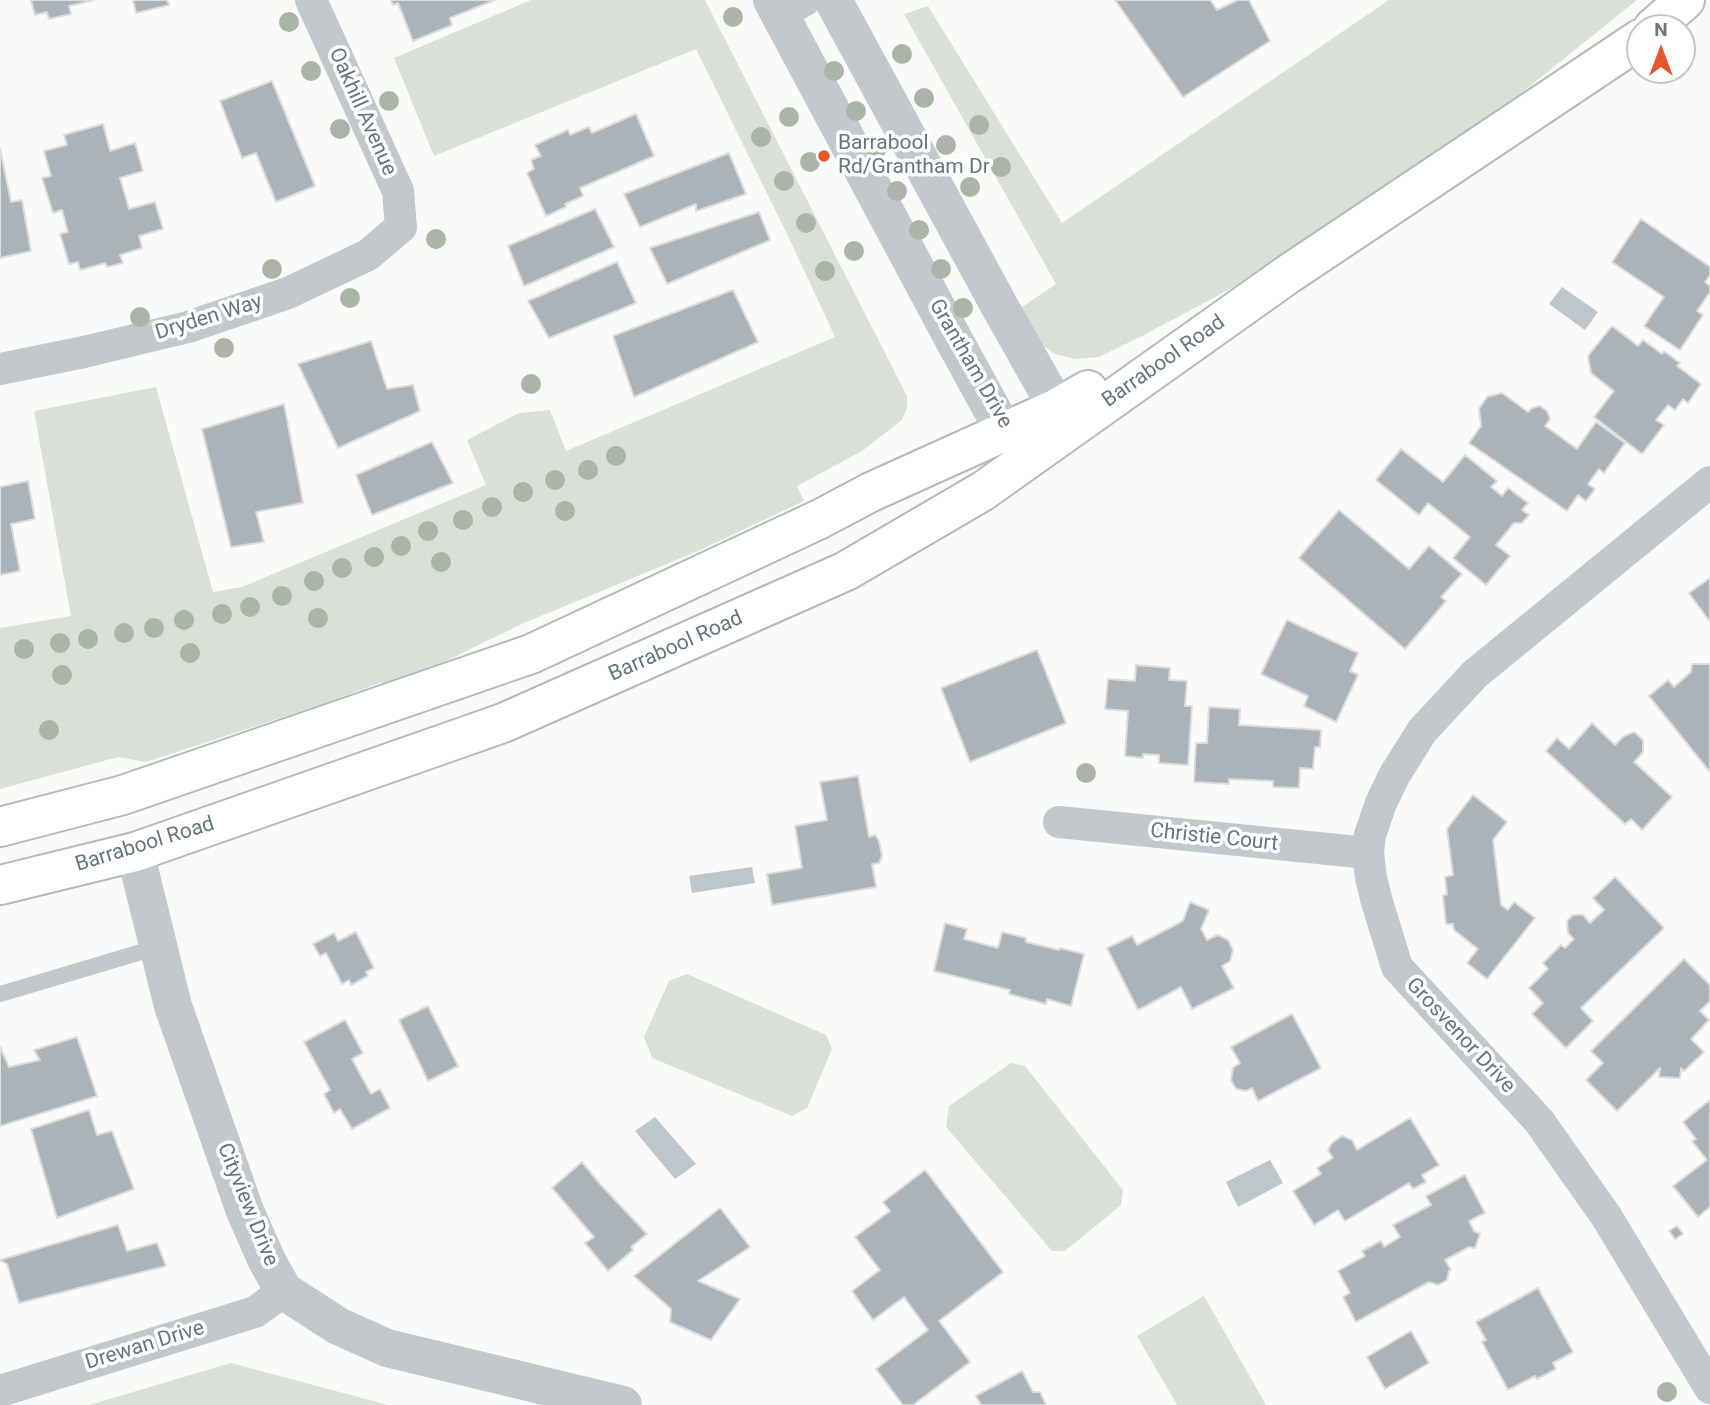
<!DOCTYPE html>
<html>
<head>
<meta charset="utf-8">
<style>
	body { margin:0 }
	#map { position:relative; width:1710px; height:1405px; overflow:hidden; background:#fafaf8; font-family:Roboto,sans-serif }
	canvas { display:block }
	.north { position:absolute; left:1626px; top:14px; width:70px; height:70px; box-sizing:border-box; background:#fff; border:2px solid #c1c8cd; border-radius:50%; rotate:0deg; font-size:19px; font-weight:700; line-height:28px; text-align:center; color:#657683 }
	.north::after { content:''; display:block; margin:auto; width:24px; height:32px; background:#e4572e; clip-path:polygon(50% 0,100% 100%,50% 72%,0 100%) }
</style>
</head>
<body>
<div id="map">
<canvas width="1710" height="1405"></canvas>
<div class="north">N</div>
</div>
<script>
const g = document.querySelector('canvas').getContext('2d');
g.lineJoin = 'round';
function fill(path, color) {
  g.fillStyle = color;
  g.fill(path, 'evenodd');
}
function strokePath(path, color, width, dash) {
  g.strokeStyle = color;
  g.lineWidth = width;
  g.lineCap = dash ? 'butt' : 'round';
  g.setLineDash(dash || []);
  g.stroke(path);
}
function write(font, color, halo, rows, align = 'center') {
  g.font = font + ' Roboto,sans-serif';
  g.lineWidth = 7;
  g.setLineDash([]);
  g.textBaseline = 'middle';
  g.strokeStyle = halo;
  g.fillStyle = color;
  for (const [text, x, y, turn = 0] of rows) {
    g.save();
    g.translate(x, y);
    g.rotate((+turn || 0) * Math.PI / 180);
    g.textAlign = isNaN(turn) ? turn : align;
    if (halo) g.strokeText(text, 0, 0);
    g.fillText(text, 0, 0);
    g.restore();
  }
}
const green = new Path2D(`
	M531,0H705L907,396V408L902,420L862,451L797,486L804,501L698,551L524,623L466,651L419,676L386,689L382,682L311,708L146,762L118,757L0,789V628L71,616L34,411L156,387L213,592L242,587L486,485L467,440L519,413L550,410L566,451L835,337L789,238L696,49L434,156L394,58Z
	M1389,0H1637L1469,135L1245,281L1144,335L1099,357L1075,359L1055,354L1038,342L1019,309L1056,284L904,14L928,6L1062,223Z
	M687,974L826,1035L832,1049L807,1108L792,1116L652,1058L644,1037L669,981Z
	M1011,1063L1025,1066L1123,1190L1121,1205L1065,1251H1052L946,1127L949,1106Z
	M1204,1296L1266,1405H1177L1137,1336Z
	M231,1363L388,1405H89Z`);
const water = new Path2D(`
	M1562,287L1598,312L1585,330L1549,304Z
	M752,867L755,883L692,893L689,876Z
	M655,1117L696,1164L675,1179L635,1131Z
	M1270,1160L1283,1183L1238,1207L1226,1182Z`);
const building = new Path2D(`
	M31,0H94L69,6L71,14L49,19L47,12L35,15Z
	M133,0H167L169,5L136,13Z
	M391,0H495L450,18L452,25L413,41L398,3L393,5Z
	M1115,0H1210L1217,10L1238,0H1249L1270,41L1183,97Z
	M272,81L315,186L276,202L256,153L242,158L220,101Z
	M636,114L654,156L580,188L583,196L565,204L566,207L546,216L527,173L534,169L531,160L541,156L535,145L568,130L570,135L589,127L592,133Z
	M103,124L110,151L135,143L143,171L120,178L129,209L155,202L163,229L139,236L142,248L120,255L123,263L107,267L105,263L80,270L78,262L69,264L60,234L68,232L62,210L53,213L42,178L51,176L44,151L67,145L64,135Z
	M0,148L11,202L22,200L31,251L0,258Z
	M729,153L746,194L696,211V204L640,227L624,194Z
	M595,209L614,247L524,286L508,246Z
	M759,212L770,240L667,284L650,248Z
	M1641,219L1710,267V275L1705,282L1710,286V292L1697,311L1703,315L1680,350L1644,326L1664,297L1612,262Z
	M617,262L636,303L549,338L528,301Z
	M733,290L758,342L634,397L613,336Z
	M1612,326L1638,346L1643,340L1662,354L1664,351L1680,363L1677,366L1701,384L1688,403L1683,399L1675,410L1668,405L1656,420L1664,425L1642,454L1594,417L1614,391L1591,373L1588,356Z
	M371,341L387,389L413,385L420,411L338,448L298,364Z
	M1502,393L1528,412L1532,408L1540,406L1547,411L1550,419L1545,426L1577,449L1596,422L1625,443L1604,473L1599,469L1588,484L1595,489L1586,501L1578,495L1567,511L1469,443L1481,426L1479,409L1487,397Z
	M284,404L303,503L256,512L264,542L231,547L202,429Z
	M432,442L453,483L372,515L356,475Z
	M1401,449L1443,482L1465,455L1497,481L1491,487L1502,496L1508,488L1528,503L1522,510L1529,515L1522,523H1514L1496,545L1510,556L1486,585L1453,558L1470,537L1428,503L1419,515L1376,480Z
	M28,481L35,519L11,524L20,571L0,575V487Z
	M1339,510L1409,569L1429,546L1462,574L1441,597L1446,601L1405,649L1299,558Z
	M1710,578V622L1689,593Z
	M1287,620L1358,653L1350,671L1358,675L1336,722L1304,706L1308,696L1261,674Z
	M1037,650L1066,723L970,762L941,688Z
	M1692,664H1710V772L1649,696L1668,680L1674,687L1691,672Z
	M1136,665L1170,668L1169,680L1187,681L1185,706H1192L1188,765L1159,763V755L1143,754V758L1125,756L1128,711L1105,709L1108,679L1135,681Z
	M1209,707L1240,709L1239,725L1321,730L1320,747H1315L1313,769L1300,768L1299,788L1273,787V781L1229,779V784L1194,782L1196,743H1207Z
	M1592,723L1615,745L1624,736L1634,732L1643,740V752L1634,762L1672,797L1642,830L1631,819L1625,824L1546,751L1557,738L1569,749Z
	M858,776L869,837L875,835L879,841L882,856L879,863L872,864L876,887L772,905L767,874L802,868L795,826L827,820L820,782Z
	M1473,795L1507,822L1493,840L1501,905L1508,910L1514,902L1535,918L1487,979L1467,963L1478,949L1454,930L1453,924H1446L1443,896L1447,894L1445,877L1453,875L1447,829Z
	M1615,877L1664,928L1581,1008L1593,1021L1566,1048L1532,1014L1543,1003L1529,988L1548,969L1543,963L1561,945L1565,948L1574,939L1568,933L1567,921L1573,915H1583L1590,923L1604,910L1593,898Z
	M1190,902L1209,910L1201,929L1207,940L1218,935L1228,940L1233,950L1230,961L1222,966L1234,988L1192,1009L1181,987L1138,1010L1107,948L1132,936L1137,945L1183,921Z
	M945,923L967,929L964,939L998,948L1002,932L1026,938V942L1059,950L1060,948L1084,954L1071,1006L1047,999L1046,1004L1009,994L1010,990L934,971Z
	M356,932L374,968L366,972L368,976L351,985L349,980L342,984L326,953L320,956L313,944L334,933L338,941Z
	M1684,959L1710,985V1001L1700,1011L1709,1020L1691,1039L1704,1052L1684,1071L1681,1068L1680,1078L1659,1077L1660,1068L1617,1111L1586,1080L1603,1063L1591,1051Z
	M428,1006L458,1066L428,1081L399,1020Z
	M1292,1014L1321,1068L1258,1101L1252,1088L1246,1091L1236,1089L1231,1080L1233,1068L1240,1063L1231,1047Z
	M345,1020L363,1053L352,1059L371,1094L380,1089L390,1108L352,1129L340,1109L334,1113L324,1094L330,1090L304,1042Z
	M77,1037L97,1096L0,1126V1047L9,1067L40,1060L34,1050Z
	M1710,1100V1207L1698,1217L1673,1186L1707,1160L1692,1141L1696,1139L1683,1122Z
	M89,1110L97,1135L112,1131L134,1189L57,1218L31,1129Z
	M1410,1118L1439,1165L1422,1175L1426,1182L1413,1189L1409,1183L1345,1221L1338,1210L1314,1225L1293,1191L1321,1174L1317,1168L1333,1158L1328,1150L1332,1143L1342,1136L1352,1140L1357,1150Z
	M582,1162L599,1183L647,1234L631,1247L633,1250L608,1271L585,1243L594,1237L552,1188Z
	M925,1170L1003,1272L939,1321L970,1362L913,1405H903L876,1369L928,1330L904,1297L873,1320L852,1291L880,1270L855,1237L890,1211L883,1202Z
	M1465,1175L1485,1213L1469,1221L1474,1231L1480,1234L1475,1248L1469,1247L1445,1260L1451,1270L1449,1271L1447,1280L1438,1285L1429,1282L1356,1322L1343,1297L1350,1293L1338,1271L1365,1256L1362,1251L1381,1241L1384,1247L1400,1237L1393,1225L1431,1205L1426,1196Z
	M720,1208L750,1247L698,1281L740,1299L711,1340L670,1322L671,1309L634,1276Z
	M118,1225L127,1251L157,1243L166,1266L19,1303L7,1264L0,1260Z
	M1677,1226L1683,1234L1675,1239L1669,1231Z
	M1538,1288L1573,1352L1553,1363L1556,1369L1537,1379L1535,1376L1508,1390L1482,1342L1486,1340L1476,1322Z
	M1411,1331L1429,1363L1385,1389L1367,1357Z
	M1022,1371L1033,1392H1040L1046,1405H981L976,1396Z`);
const service = new Path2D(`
	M0,994L158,947`);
const minor = new Path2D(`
	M780,14L805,0
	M0,369L84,352L188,327L288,293L368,255L401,227L398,191L311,0
	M1710,482L1475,674L1422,731L1394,776L1381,803L1370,835L1368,853L1371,878L1377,902L1397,967L1539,1121L1606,1216L1710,1388
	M1059,822L1368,853
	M0,1391L255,1312L284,1291`);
const tertiary = new Path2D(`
	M772,0L955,342L1005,433L1046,446L1057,408L1000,307L833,0
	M135,852L173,1006L245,1211L267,1261L284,1291L338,1326L387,1348L623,1405`);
const secondary = new Path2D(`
	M1653,28L1685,0
	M0,827L123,795L531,654L820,519L871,492L1057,408L1088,390
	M0,885L135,852L503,723L846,571L983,491L1287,275L1640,39`);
const trees = [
	[733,17],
	[289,22],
	[902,54],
	[311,71],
	[834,71],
	[924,98],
	[389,101],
	[856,111],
	[789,117],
	[979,125],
	[340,129],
	[761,137],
	[946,145],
	[877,148],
	[810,162],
	[1001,167],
	[784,181],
	[970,187],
	[897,191],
	[806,223],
	[919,230],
	[436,239],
	[854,251],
	[272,269],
	[941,269],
	[825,271],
	[350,298],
	[963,308],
	[140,317],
	[224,348],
	[531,384],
	[616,456],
	[588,470],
	[555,480],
	[523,492],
	[492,507],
	[565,511],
	[463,520],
	[428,531],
	[401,546],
	[374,557],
	[441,562],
	[342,568],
	[314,581],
	[282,596],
	[250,607],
	[222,614],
	[318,618],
	[184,620],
	[154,628],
	[124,633],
	[88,639],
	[60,643],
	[24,649],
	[190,653],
	[62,675],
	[49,730],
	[1086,773],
	[1667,1392]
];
const markers = [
	[824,156,7,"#e4572e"]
];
const streetNames = [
	["Oakhill Avenue",362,112,66],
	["Dryden Way",209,318,-17],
	["Barrabool Road",1164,362,-35],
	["Grantham Drive",970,364,60],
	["Barrabool Road",676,647,-24],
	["Christie Court",1214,838,6],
	["Barrabool Road",145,845,-17],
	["Grosvenor Drive",1460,1036,47],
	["Cityview Drive",247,1205,68],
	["Drewan Drive",145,1346,-17]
];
const poiNames = [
	["Barrabool",838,144],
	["Rd/Grantham Dr",838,168]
];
fill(green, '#dadfd7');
fill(water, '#bbc7cb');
fill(building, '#aab3b9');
strokePath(building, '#dcdcda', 2);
strokePath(secondary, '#b3babf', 42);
strokePath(service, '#c3c8cc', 16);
strokePath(minor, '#c3c8cc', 32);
strokePath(tertiary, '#c3c8cc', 38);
strokePath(secondary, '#fff', 38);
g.fillStyle = '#aab4a7';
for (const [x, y] of trees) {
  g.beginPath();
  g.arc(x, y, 10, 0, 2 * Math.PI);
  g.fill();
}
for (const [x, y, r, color] of markers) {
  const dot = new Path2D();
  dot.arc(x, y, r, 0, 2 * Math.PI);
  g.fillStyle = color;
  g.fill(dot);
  strokePath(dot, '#fff', 2.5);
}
write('21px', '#657683', '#fff', streetNames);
write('21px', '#657683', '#fff', poiNames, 'left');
</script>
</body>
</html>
